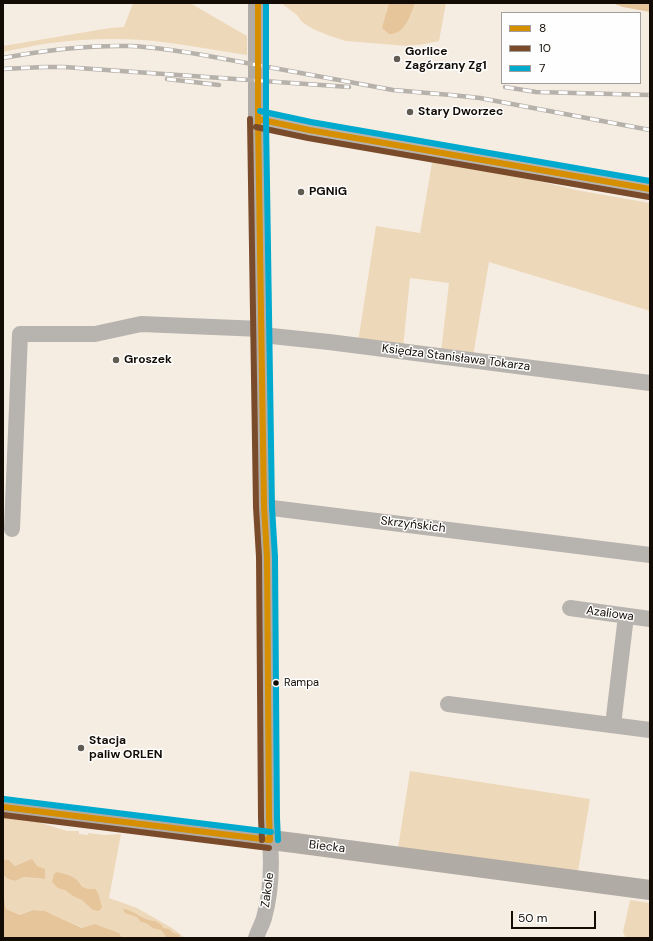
<!DOCTYPE html>
<html>
<head>
<meta charset="utf-8">
<style>
	body { margin:0 }
	#map { position:relative; width:653px; height:941px; overflow:hidden; background:#f6ede2; font-family:"DM Sans",sans-serif }
	canvas { display:block }
	.frame { position:absolute; inset:0; border:4px solid #130c05; pointer-events:none }
	.legend { position:absolute; left:501px; top:12px; width:140px; height:72px; box-sizing:border-box; background:#fefefe; border:1px solid #a09d9a; margin:0; padding:5px 7px; list-style:none; font-size:12px; color:#130c05 }
	.legend li { display:flex; align-items:center; gap:8px; height:20px }
	.legend b { width:20px; border:1px solid #a09d9a }
	.scale { position:absolute; left:511px; top:911px; width:85px; height:18px; box-sizing:border-box; border:2px solid #130c05; border-top:0; padding-left:5px; font-size:12px; line-height:14px; white-space:nowrap; color:#130c05; -webkit-text-stroke:3px #fefefe; paint-order:stroke }
</style>
</head>
<body>
<div id="map">
<canvas width="653" height="941"></canvas>
<div class="frame"></div>
<ul class="legend">
<li><b style="height:5px;background:#d58f01"></b>8</li>
<li><b style="height:5px;background:#7a4b2a"></b>10</li>
<li><b style="height:5px;background:#00a9ce"></b>7</li>
</ul>
<div class="scale">50 m</div>
</div>
<script>
const g = document.querySelector('canvas').getContext('2d');
g.lineJoin = 'round';
function fill(path, color) {
  g.fillStyle = color;
  g.fill(path, 'evenodd');
}
function strokePath(path, color, width, dash) {
  g.strokeStyle = color;
  g.lineWidth = width;
  g.lineCap = dash ? 'butt' : 'round';
  g.setLineDash(dash || []);
  g.stroke(path);
}
function write(font, color, halo, rows, align = 'center') {
  g.font = font + ' "DM Sans",sans-serif';
  g.lineWidth = 3;
  g.setLineDash([]);
  g.textBaseline = 'middle';
  g.strokeStyle = halo;
  g.fillStyle = color;
  for (const [text, x, y, turn = 0] of rows) {
    g.save();
    g.translate(x, y);
    g.rotate((+turn || 0) * Math.PI / 180);
    g.textAlign = isNaN(turn) ? turn : align;
    if (halo) g.strokeText(text, 0, 0);
    g.fillText(text, 0, 0);
    g.restore();
  }
}
const green = new Path2D(`
	M133,3H190L247,36V55C212,50 178,43 143,40C113,38 81,39 51,43C35,45 19,49 3,52V46L110,28L124,27Z
	M281,3H389L386,13L410,17L415,3H446L439,41L425,44L408,46L346,41L330,36L313,29L302,22L297,15Z
	M433,157L464,163L576,190L650,203V311L489,262L473,356L441,353L449,283L410,278L403,348L358,342L376,226L420,233Z
	M410,771L590,799L578,871L398,848Z
	M3,817L31,820L67,831H79V834L88,835V833L104,835L121,834L109,898L137,908L172,928L185,938H122L118,933L95,924L83,928L45,911L33,910L20,915L6,909L3,890V875L8,879L15,881L24,877L44,879L45,870L22,864L15,866L9,860L3,859Z
	M630,900L650,903V938H626L623,932Z`);
const forest = new Path2D(`
	M389,3H415C412,12 406,30 395,33C393,34 391,34 389,34L382,28Z
	M612,3L650,4V12L623,7Z
	M3,859L9,860L15,866L32,859L37,866L45,869V879L24,877L15,881L8,879L3,875Z
	M57,872C69,875 76,876 82,887L88,889H95L98,893L102,907L99,911L93,910L82,900L73,896L65,890L58,888L52,882L54,874Z
	M3,890L6,909L20,915L33,910L45,911L82,928L95,924L119,933L122,938H3Z
	M123,909C134,910 145,922 155,921L162,925L163,928L169,929L173,933L179,934L180,938H166L165,935L161,930L153,928L146,923L141,922L137,917L125,913Z`);
const minor = new Path2D(`
	M258,119L309,130L650,189
	M262,335L329,342L650,383
	M264,507L650,555
	M12,529L20,334H95L141,324L261,329
	M570,608L650,619
	M448,704L650,730
	M613,725L626,616
	M256,938C258,931 262,925 264,918C271,893 272,866 270,840`);
const major = new Path2D(`
	M258,3V119L264,507L267,557L269,818L270,840
	M3,807L295,843L650,890`);
const rail = new Path2D(`
	M3,58C45,50 87,45 130,46C154,47 179,51 203,55L393,90L451,95L480,98L650,130
	M3,69L44,67H64L349,87
	M167,79L219,85
	M505,87L536,92L650,95`);
const bus1 = new Path2D(`
	M258,3V119L264,507L267,557L269,818L270,840
	M258,119L309,130L650,189
	M3,807L270,840`);
const bus2 = new Path2D(`
	M250,119L256,507L259,557L261,818L262,840
	M256,127L308,138L649,197
	M3,815L269,848`);
const bus3 = new Path2D(`
	M266,3V119L272,507L275,557L277,818L278,840
	M260,111L311,122L650,181
	M4,799L271,832`);
const markers = [
	[397,59,4,"#625b52"],
	[410,112,4,"#625b52"],
	[301,192,4,"#625b52"],
	[116,360,4,"#625b52"],
	[276,683,3.5,"#130c05"],
	[81,748,4,"#625b52"]
];
const busNames = [
	["Rampa",284,683]
];
const poiNames = [
	["Gorlice",405,52],
	["Zagórzany Zg1",405,66],
	["Stary Dworzec",418,112],
	["PGNiG",309,192],
	["Groszek",124,360],
	["Stacja",89,741],
	["paliw ORLEN",89,755]
];
const streetNames = [
	["Księdza Stanisława Tokarza",456,358,7],
	["Skrzyńskich",413,525,7],
	["Azaliowa",610,614,8],
	["Biecka",327,847,7],
	["Zakole",268,890,-82]
];
fill(green, '#eed8ba');
fill(forest, '#e6c59a');
strokePath(minor, '#b7b3ae', 16);
strokePath(major, '#b0aba4', 20);
strokePath(rail, '#b6b1ab', 4.5);
strokePath(rail, '#fefefe', 3, [9]);
strokePath(bus1, '#d58f01', 6);
strokePath(bus2, '#7a4b2a', 6);
strokePath(bus3, '#00a9ce', 6);
for (const [x, y, r, color] of markers) {
  const dot = new Path2D();
  dot.arc(x, y, r, 0, 2 * Math.PI);
  g.fillStyle = color;
  g.fill(dot);
  strokePath(dot, '#fefefe', 1.5);
}
write('11px', '#130c05', '#fefefe', busNames, 'left');
write('bold 12px', '#130c05', '#fefefe', poiNames, 'left');
write('12px', '#130c05', '#fefefe', streetNames);
</script>
</body>
</html>
